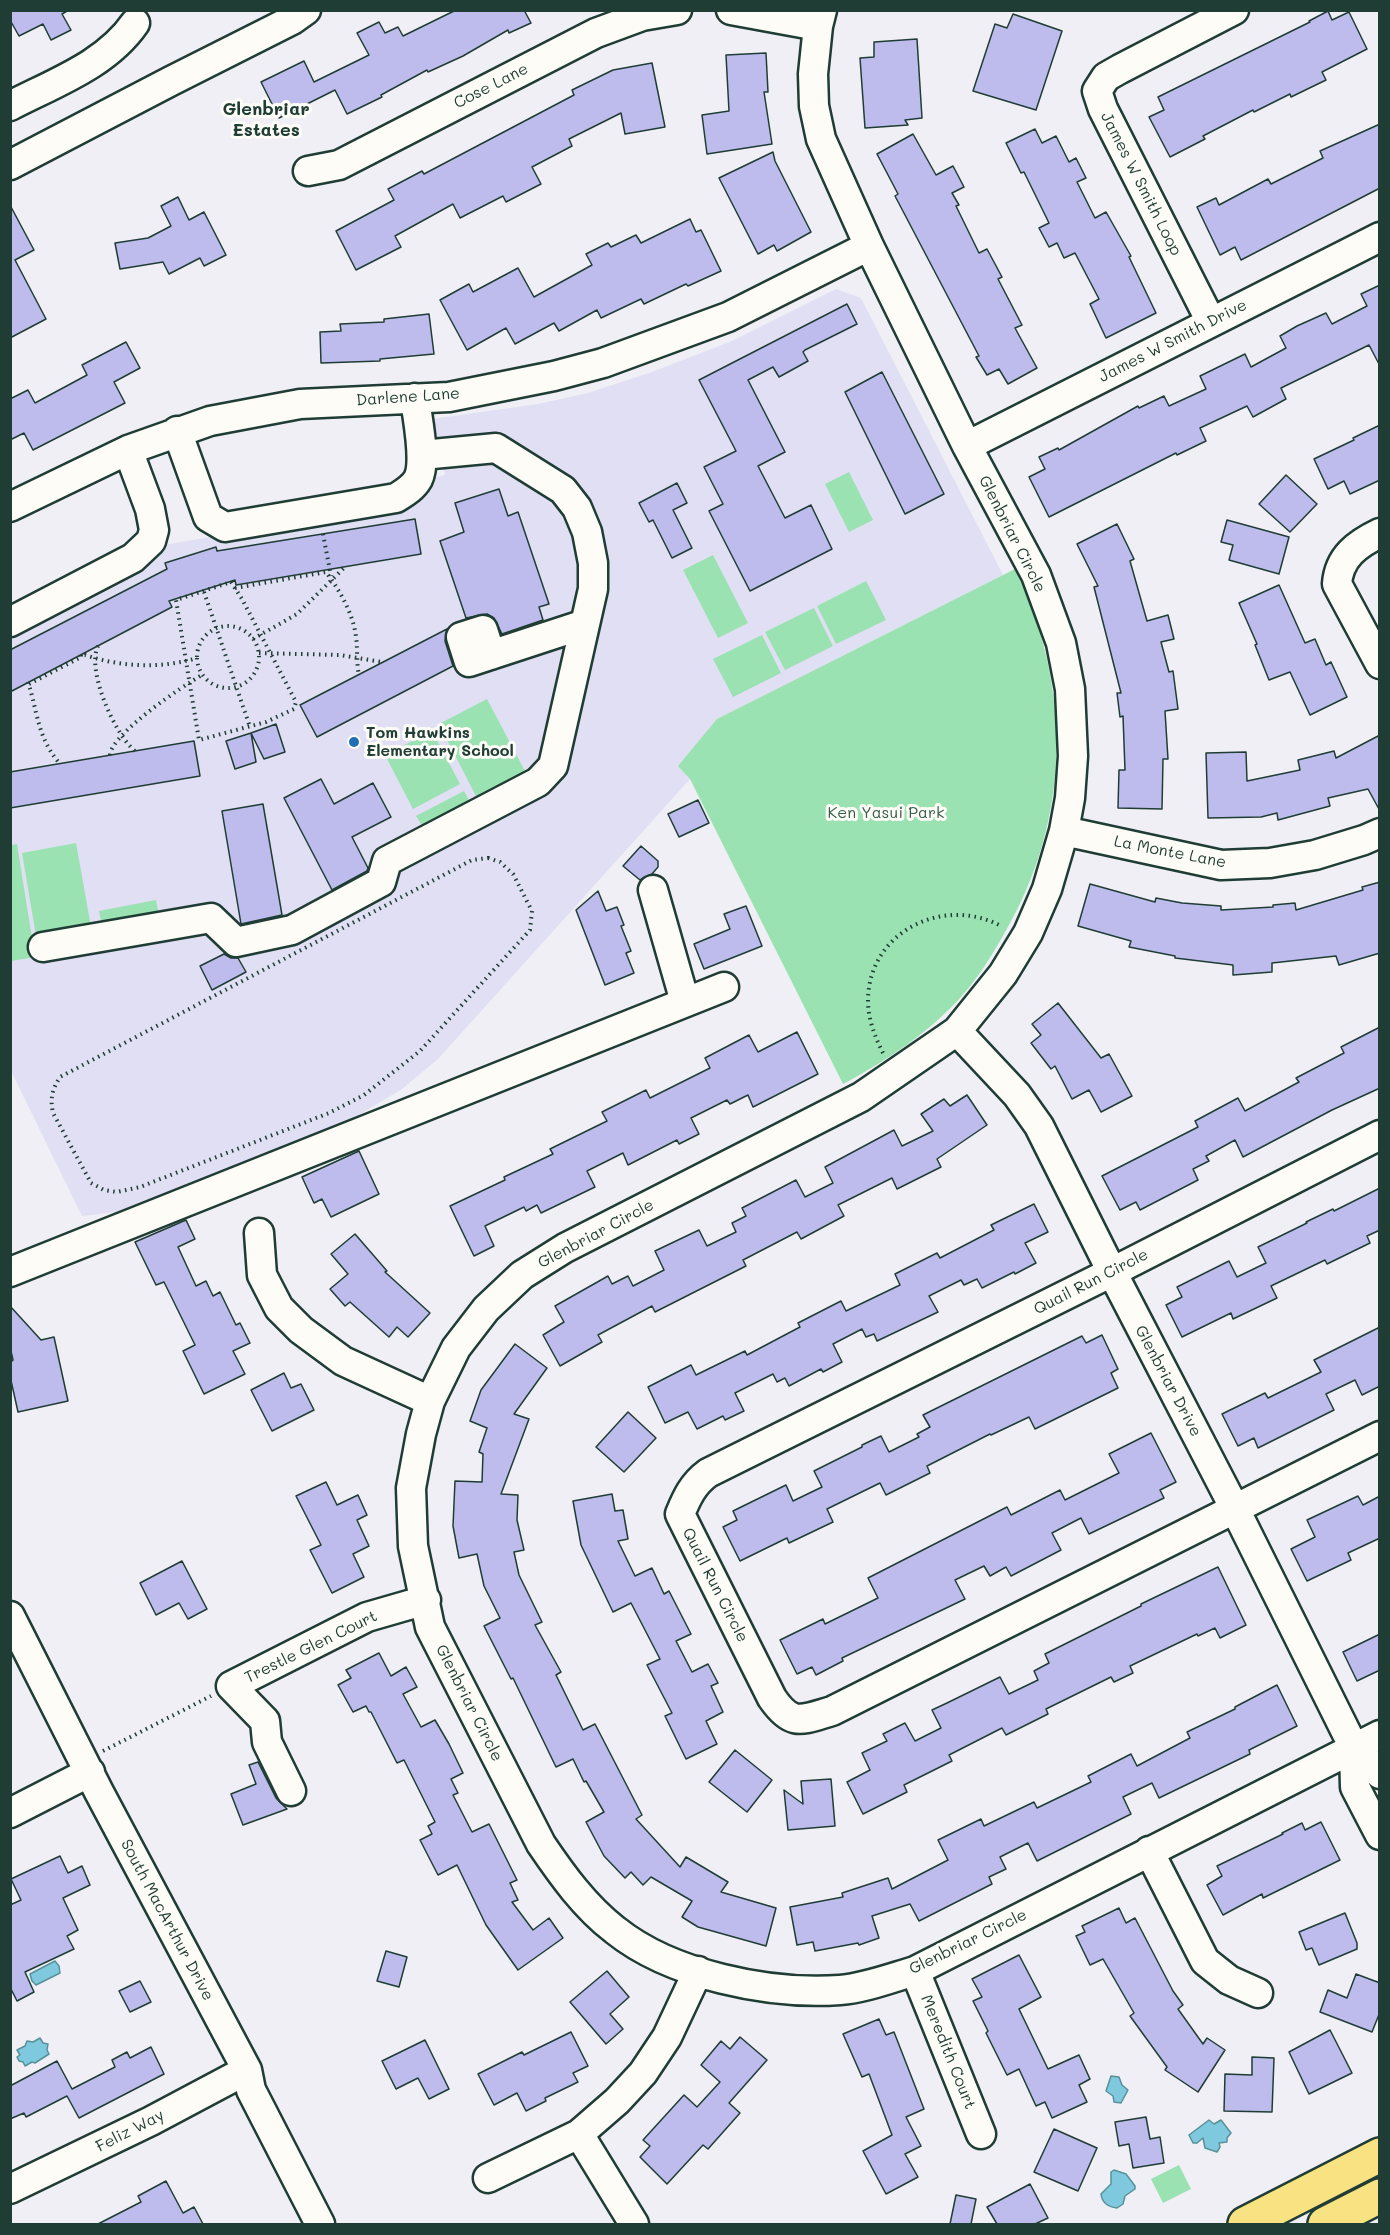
<!DOCTYPE html>
<html>
<head>
<meta charset="utf-8">
<style>
	body { margin:0 }
	#map { position:relative; width:1390px; height:2235px; overflow:hidden; background:#f0eff5; font-family:Mali,sans-serif }
	canvas { display:block }
	.frame { position:absolute; inset:0; border:12px solid #1f3d34; pointer-events:none }
</style>
</head>
<body>
<div id="map">
<canvas width="1390" height="2235"></canvas>
<div class="frame"></div>
</div>
<script>
const g = document.querySelector('canvas').getContext('2d');
g.lineJoin = 'round';
function fill(path, color) {
  g.fillStyle = color;
  g.fill(path, 'evenodd');
}
function strokePath(path, color, width, dash) {
  g.strokeStyle = color;
  g.lineWidth = width;
  g.lineCap = dash ? 'butt' : 'round';
  g.setLineDash(dash || []);
  g.stroke(path);
}
function write(font, color, halo, rows, align = 'center') {
  g.font = font + ' Mali,sans-serif';
  g.lineWidth = 6;
  g.setLineDash([]);
  g.textBaseline = 'middle';
  g.strokeStyle = halo;
  g.fillStyle = color;
  for (const [text, x, y, turn = 0] of rows) {
    g.save();
    g.translate(x, y);
    g.rotate((+turn || 0) * Math.PI / 180);
    g.textAlign = isNaN(turn) ? turn : align;
    if (halo) g.strokeText(text, 0, 0);
    g.fillText(text, 0, 0);
    g.restore();
  }
}
const built = new Path2D(`
	M836,289L861,298L1003,575L717,719L690,779L438,1059L402,1089L357,1116L328,1130L161,1197L116,1212L82,1216L11,1071V632L158,546L395,505L425,480L445,475L432,419L538,404L588,393L652,372L732,341Z`);
const green = new Path2D(`
	M849,472L873,520L849,532L825,484Z
	M713,555L748,623L718,638L683,570Z
	M1015,569C1073,688 1071,820 1004,934C991,957 978,978 960,998C927,1034 886,1061 843,1084L690,779L678,766L717,719Z
	M866,581L886,620L836,644L817,606Z
	M814,608L833,646L785,670L765,632Z
	M762,635L781,673L733,697L713,659Z
	M487,699L527,775L478,800L439,724Z
	M432,731L460,784L413,809L385,755Z
	M464,791L471,804L424,829L416,816Z
	M76,843L91,927L36,936L22,853Z
	M17,844L35,957L11,961V845Z
	M156,900L159,915L102,926L99,911Z
	M1179,2165L1191,2189L1163,2203L1151,2179Z`);
const water = new Path2D(`
	M55,1961L59,1966L60,1973L36,1985L32,1981L30,1974Z
	M40,2038L43,2043L48,2044L47,2050L49,2054L35,2063L32,2062L25,2066L23,2062L19,2061L17,2057L20,2055L17,2050L25,2046L27,2041L33,2042Z
	M1111,2076L1119,2077L1122,2085L1128,2090L1121,2103L1114,2102L1113,2096L1106,2091Z
	M1209,2120L1214,2124L1221,2120L1231,2133L1227,2138V2142L1219,2143L1220,2147L1217,2152L1205,2148L1203,2138L1197,2143H1193L1189,2135Z
	M1114,2170L1126,2174L1135,2186V2189L1125,2196L1123,2204L1117,2208C1108,2207 1102,2203 1101,2194L1111,2184V2172Z`);
const building = new Path2D(`
	M10,10H69L62,14L71,30L51,40L43,24L19,36L10,20Z
	M456,10H524L531,23L509,33L508,30L463,56L428,72L427,70L381,95L382,97L347,114L335,90L279,118L261,82L304,61L314,82L369,55L357,33L379,22L385,33L398,27L403,36Z
	M1328,11L1332,20L1349,12L1367,49L1322,72L1326,80L1291,97L1290,94L1254,112L1253,110L1203,136L1205,139L1170,157L1149,117L1164,110L1158,97L1310,22L1309,21Z
	M1013,14L1062,31L1036,110L973,91L995,24L1007,28Z
	M917,39L922,118L905,120L908,125L865,128L860,58L874,57V42Z
	M766,53L768,92H764L772,144L707,154L702,115L729,111L726,55Z
	M652,63L665,127L625,134L621,113L569,139L572,146L532,167L541,184L506,202L503,196L460,218L453,204L395,236L401,247L356,270L336,231L394,200L388,189L422,171L424,174L574,95L572,90L613,70Z
	M1380,124V188L1241,260L1235,247L1220,255L1197,207L1216,198L1219,205L1268,179L1271,184L1323,158L1320,151Z
	M1035,129L1042,143L1056,136L1069,162L1076,158L1086,178L1077,182L1095,218L1106,212L1131,256L1129,257L1156,313L1106,338L1090,304L1099,299L1075,253L1064,258L1057,243L1049,247L1039,228L1049,223L1024,172L1021,173L1006,143Z
	M913,134L936,175L953,166L964,187L952,193L959,205L956,206L979,253L987,249L1002,277L998,279L1022,325L1015,328L1037,368L1008,384L999,369L987,375L976,357L979,356L895,196L898,194L877,154Z
	M773,152L775,161L811,232L777,251L774,245L758,254L719,178Z
	M178,197L189,220L204,212L226,255L204,266L200,258L169,274L163,262L120,269L115,243L148,238L171,226L161,206Z
	M10,205L34,250L15,260L46,319L10,338Z
	M690,219L696,232L701,230L721,271L688,286L686,284L644,304L641,299L601,318L597,310L559,331L554,323L515,344L506,328L467,350L440,300L469,284L473,292L518,268L534,297L592,265L586,254L608,243L611,247L636,235L641,243Z
	M1380,285V366L1369,345L1281,388L1286,399L1253,417L1247,406L1200,428L1206,441L1177,455L1176,453L1049,517L1029,477L1045,469L1039,457L1058,448L1059,450L1138,406L1139,408L1164,396L1169,406L1206,389L1200,376L1245,354L1251,367L1286,348L1280,336L1297,326L1326,313L1332,324L1367,306L1361,294Z
	M847,304L857,324L805,350L803,352L808,361L779,377L773,367L748,380L785,452L758,466L785,518L811,505L832,549L750,591L709,511L723,504L704,467L736,451L699,380Z
	M429,314L434,354L380,359V361L321,363L320,332L341,331L340,324L384,322V319Z
	M126,342L140,368L114,382L125,403L33,450L24,433L10,440V399L28,390L35,403L87,375L82,365Z
	M882,372L944,494L905,514L845,392Z
	M1380,425V480L1350,494L1344,481L1328,489L1314,459L1354,440L1353,438Z
	M1286,475L1317,504L1290,532L1259,504Z
	M677,483L687,503L673,510L692,548L672,558L653,520L649,522L639,503Z
	M499,489L508,516L518,512L549,604L539,607L543,620L502,634L494,618L487,614L466,618L440,541L464,532L455,503Z
	M415,519L421,554L236,585L235,580L169,601L172,607L10,692V650L167,569L165,563L216,547L217,551Z
	M1227,520L1289,537L1279,574L1229,560L1233,545L1221,542Z
	M1117,524L1134,559L1130,561L1147,621L1168,615L1174,639L1161,642L1169,672L1173,671L1178,709L1165,711L1168,759H1163L1162,809L1118,808L1119,770H1125L1123,716L1120,717L1117,693H1121L1094,587L1098,586L1077,544Z
	M1279,585L1305,643L1315,639L1326,665L1331,662L1347,697L1310,715L1290,672L1269,680L1255,645L1257,644L1239,603Z
	M447,629L445,641L453,666L317,737L300,705Z
	M276,724L285,752L264,759L251,733Z
	M251,733L256,762L235,769L226,741Z
	M1380,735V811L1368,789L1328,798L1330,806L1278,820L1277,813L1261,817L1208,818L1206,753L1246,752L1247,781L1300,770L1298,760L1334,751L1336,758Z
	M194,741L200,776L10,808V772Z
	M321,779L334,804L373,783L391,817L352,837L368,868L367,871L332,890L284,798Z
	M698,800L709,823L679,837L668,814Z
	M263,804L282,915L241,924L222,811Z
	M641,846L658,861V867L652,874L640,880L623,866Z
	M1380,882V953L1339,965L1336,956L1272,963V972L1233,975V965L1175,958V956L1129,947L1131,941L1078,926L1090,884L1155,902L1156,898L1182,903L1221,906V910L1273,907V905L1295,903L1296,910L1363,890L1362,887Z
	M598,891L606,911L617,907L624,925L621,926L631,951L626,953L634,973L605,985L576,910Z
	M746,906L762,946L704,969L694,944L730,929L724,914Z
	M224,954L231,958H238L246,972L212,990L200,966Z
	M1058,1003L1101,1058L1109,1054L1132,1096L1101,1112L1089,1090L1072,1099L1055,1066L1051,1069L1031,1043L1041,1035L1032,1024Z
	M1380,1027V1088L1332,1110L1243,1157L1235,1140L1206,1156L1209,1161L1193,1169L1198,1180L1140,1210L1136,1202L1120,1210L1102,1176L1198,1127L1195,1121L1238,1098L1245,1111L1299,1082L1296,1078L1344,1053L1341,1047Z
	M797,1032L818,1074L753,1107L748,1095L730,1104L727,1100L691,1118L699,1134L679,1144L677,1140L628,1165L623,1153L587,1171L595,1187L541,1213L537,1205L526,1211L524,1207L485,1226L494,1246L474,1256L450,1206L505,1180L504,1177L553,1154L550,1149L607,1121L602,1112L646,1090L650,1098L710,1068L705,1058L749,1035L758,1052Z
	M967,1095L987,1125L937,1159L941,1167L897,1189L892,1178L838,1205L844,1216L801,1239L797,1232L743,1260L746,1266L655,1312L652,1306L598,1335L602,1342L560,1366L543,1335L564,1322L555,1306L608,1276L612,1284L628,1276L633,1286L664,1270L655,1251L699,1230L707,1246L736,1232L732,1223L746,1216L742,1208L796,1180L805,1197L833,1183L825,1167L894,1130L902,1146L933,1131L921,1114L944,1099L950,1106Z
	M359,1151L379,1194L331,1217L322,1199L314,1203L302,1177Z
	M1380,1188V1230L1367,1236L1370,1243L1327,1264L1325,1260L1271,1286L1277,1298L1233,1319L1231,1313L1182,1337L1166,1305L1182,1297L1177,1287L1229,1261L1237,1277L1266,1263L1258,1247L1307,1223L1306,1222L1333,1209L1334,1211Z
	M1034,1204L1048,1232L1025,1243L1036,1263L1015,1274L1014,1272L982,1288L977,1279L964,1285L961,1280L929,1296L938,1312L877,1341L874,1334L866,1337L862,1329L833,1344L842,1362L823,1372L821,1369L789,1386L785,1378L777,1382L773,1374L735,1393L744,1411L725,1420L723,1416L697,1429L688,1412L665,1423L648,1387L691,1365L696,1375L745,1351L747,1355L800,1327L798,1323L841,1301L846,1311L900,1285L895,1274L937,1253L940,1258L994,1230L991,1225Z
	M186,1220L195,1239L178,1247L196,1286L206,1281L213,1296L220,1292L236,1325L240,1323L250,1343L233,1351L245,1374L204,1394L183,1351L195,1345L164,1282L156,1285L135,1242Z
	M355,1234L387,1271L385,1272L430,1313L408,1337L397,1327L389,1337L350,1302L345,1306L330,1289L348,1274L331,1254Z
	M10,1306L41,1340L54,1337L68,1401L18,1412L10,1376V1363L13,1360L10,1347Z
	M1380,1327V1386L1362,1395L1355,1380L1326,1394L1334,1410L1258,1448L1254,1438L1238,1446L1222,1414L1265,1393L1268,1398L1321,1372L1314,1360Z
	M1102,1335L1118,1369L1111,1373L1118,1388L1035,1429L1029,1417L991,1435L990,1434L927,1466L930,1473L886,1495L880,1483L827,1509L833,1522L789,1543L787,1538L740,1561L723,1527L737,1520L733,1511L786,1485L793,1501L822,1487L814,1471L862,1447V1445L881,1436L889,1452L919,1437L917,1434L930,1427L923,1415L1082,1336L1086,1343Z
	M515,1344L547,1368L514,1414L529,1419L501,1494L518,1495L517,1520L524,1550L514,1552L519,1575L542,1622L535,1625L561,1672L556,1675L583,1730L595,1724L642,1815L636,1819L680,1867L686,1857L728,1882L721,1892L776,1908L766,1946L698,1927L682,1917L692,1901L651,1877L643,1885L631,1872L625,1878L604,1856L586,1822L604,1812L586,1781L584,1782L573,1759L556,1767L513,1678L511,1679L484,1626L500,1618L484,1586L477,1554L459,1558L453,1526L455,1481L482,1482L483,1454L479,1452L487,1428L470,1421L481,1390Z
	M284,1373L291,1388L301,1384L314,1410L272,1431L251,1390Z
	M628,1412L656,1438L624,1472L596,1447Z
	M1151,1433L1176,1482L1160,1490L1164,1498L1089,1534L1081,1518L1052,1533L1061,1550L1011,1576L1006,1567L990,1576L984,1566L955,1580L965,1599L842,1658L843,1661L816,1675L812,1667L797,1674L780,1640L823,1619L825,1624L878,1598L868,1578L1007,1507L1011,1515L1060,1490L1065,1500L1119,1473L1109,1454Z
	M326,1482L337,1505L358,1495L367,1515L357,1520L369,1546L353,1554L364,1577L332,1593L310,1550L321,1545L296,1496Z
	M612,1494L615,1511L623,1510L628,1539L618,1541L635,1576L652,1568L664,1594L669,1591L691,1634L676,1641L692,1672L708,1664L718,1683L711,1686L723,1712L706,1721L717,1744L686,1759L665,1716L672,1713L647,1665L660,1659L631,1603L613,1612L581,1545L573,1501Z
	M1358,1496L1363,1505L1380,1496V1538L1348,1553L1351,1560L1307,1581L1291,1549L1315,1537L1307,1520Z
	M182,1561L207,1609L188,1619L179,1603L156,1615L140,1583Z
	M1218,1567L1246,1625L1220,1638L1215,1628L1198,1636L1197,1634L1130,1666L1133,1673L1114,1682L1111,1677L1046,1709L1048,1714L1006,1735L1002,1728L949,1755L952,1761L904,1785L907,1792L863,1814L847,1782L870,1770L862,1753L887,1741L883,1734L905,1723L915,1741L941,1728L932,1710L947,1703L1000,1677L1009,1694L1038,1680L1034,1671L1049,1663L1045,1654L1141,1606V1604Z
	M1380,1634V1670L1357,1681L1343,1652Z
	M379,1653L391,1676L406,1667L417,1687L403,1694L421,1727L435,1720L449,1744L463,1773L451,1779L458,1793L453,1795L472,1832L489,1824L517,1880L510,1883L518,1900L512,1902L533,1930L549,1918L563,1938L518,1970L486,1925L457,1865L438,1875L420,1840L432,1834L428,1826L435,1822L404,1760L397,1763L371,1712H369L366,1706L353,1712L338,1685L351,1678L346,1670Z
	M1277,1685L1297,1726L1249,1750L1250,1754L1159,1798L1152,1783L1123,1797L1131,1814L1037,1861L1028,1843L1000,1857L1006,1869L989,1877L992,1884L919,1921L910,1904L872,1916L879,1938L859,1945L858,1943L815,1951L813,1942L797,1945L790,1907L843,1897L842,1893L888,1878L892,1889L948,1860L938,1840L981,1819L984,1826L1034,1802L1037,1808L1091,1782L1088,1776L1131,1754L1137,1766L1190,1738L1187,1732L1235,1709V1707Z
	M735,1750L772,1780L747,1812L709,1782Z
	M258,1762L276,1798L287,1809L243,1825L231,1794L256,1784L249,1765Z
	M831,1779L835,1826L788,1830L784,1790L803,1804L801,1781Z
	M1321,1822L1340,1860L1263,1898L1262,1894L1223,1915L1207,1885L1222,1876L1217,1866L1283,1834L1282,1833L1302,1823L1305,1830Z
	M60,1856L68,1873L82,1866L90,1885L63,1898L78,1930L67,1936L74,1949L25,1972L34,1992L17,2001L10,1987V1905L21,1900L11,1879Z
	M1119,1908L1126,1923L1135,1918L1173,1991L1183,2005L1178,2009L1203,2044L1207,2038L1225,2050L1198,2092L1165,2070L1167,2067L1130,2016L1134,2013L1103,1959L1090,1965L1076,1936L1085,1932L1082,1926Z
	M1345,1913L1357,1943V1949L1319,1965L1312,1948L1306,1950L1299,1932Z
	M386,1951L407,1957L399,1987L377,1981Z
	M1019,1955L1041,1997L1019,2009L1048,2069L1079,2055L1090,2079L1079,2085L1087,2102L1052,2118L1045,2102L1036,2106L1019,2069L1007,2075L986,2033L988,2031L973,2001L982,1997L972,1979Z
	M607,1971L629,1997L610,2014L623,2029L606,2044L570,2002Z
	M1356,1974L1380,1983V2012L1372,2032L1320,2012L1328,1990L1347,1998Z
	M140,1981L151,2002L130,2012L119,1991Z
	M879,2019L886,2035L894,2032L924,2109L906,2117L921,2146L905,2154L918,2177L886,2194L863,2151L892,2135L869,2074L862,2077L843,2034Z
	M1330,2030L1352,2073L1309,2094L1289,2052Z
	M571,2032L588,2066L573,2073L578,2082L545,2098L546,2101L526,2111L517,2093L494,2105L478,2074L522,2052L524,2055Z
	M740,2037L767,2060L729,2103L740,2113L708,2149L703,2145L667,2184L640,2157L650,2146L643,2140L684,2095L697,2107L720,2082L701,2065L721,2041L730,2049Z
	M425,2040L449,2089L429,2099L418,2078L396,2089L382,2061Z
	M151,2047L164,2074L79,2118L67,2096L26,2117L24,2113L10,2119V2086L57,2061L72,2089L115,2067L112,2060L127,2052L130,2058Z
	M1252,2057L1274,2058L1272,2112L1224,2111L1225,2074L1252,2075Z
	M1146,2117L1150,2139L1160,2137L1164,2163L1133,2168L1129,2144L1119,2146L1115,2122Z
	M1054,2129L1097,2148L1078,2191L1034,2172Z
	M166,2181L183,2213L194,2207L203,2224H98L141,2202L138,2196Z
	M1030,2184L1048,2218L1035,2224H997L987,2207Z
	M956,2195L976,2199L971,2224H950Z`);
const path = new Path2D(`
	M323,534L331,576
	M231,582L242,599L296,702L294,709L266,722L199,740L176,600Z
	M235,588L326,572C340,591 353,613 356,637C358,649 356,662 359,675
	M204,592L250,727
	M197 657a31 31 0 1 1 62 0a31 31 0 1 1-62 0Z
	M253,639L297,614L345,567
	M98,646C86,670 115,735 135,751
	M259,653L340,655L382,662
	M81,655V657L85,655C120,667 161,669 197,658
	M28,682C38,713 37,737 60,764
	M29,684L81,657
	M110,755C112,733 183,686 202,675
	M488,858L500,862L513,874L532,911L530,930L420,1051L364,1095L329,1113L140,1187L117,1192L104,1190L91,1183L53,1113C50,1098 52,1090 60,1077L472,860Z
	M883,1053C875,1037 868,1019 868,1001C868,932 943,895 1001,926
	M103,1751L211,1696`);
const minor = new Path2D(`
	M731,10L818,26
	M822,10L818,26L813,74L814,106L821,139L869,246L967,446L1036,575L1061,643L1070,689L1073,756L1070,798L1064,831L1047,889L1028,933L1003,974L957,1031L861,1097L565,1248L522,1275L486,1309L456,1348L430,1401L421,1434L411,1488L413,1546L430,1627L541,1844C562,1875 585,1907 615,1930C671,1975 769,1995 840,1990C865,1988 891,1978 915,1971L1380,1735
	M10,106C54,83 106,65 135,23
	M10,165L171,81L292,20L306,10
	M308,171L339,165L596,33L642,16L677,10
	M1211,322L1103,109L1097,91L1106,77L1120,69L1234,10
	M177,431L208,517L225,527L396,498C404,493 413,488 418,479C427,461 417,418 415,398
	M967,446L1380,237
	M10,507L128,450L210,421L300,404L449,397L554,376L603,363L728,317L869,246
	M1380,533C1357,544 1339,557 1337,584L1380,664
	M10,622L133,558L151,541L154,530L150,509L128,450
	M491,655L483,630L461,637L469,662L585,624
	M1064,831L1221,865L1270,863L1315,855L1364,840L1380,833
	M653,890L685,1002
	M43,947L211,918L236,942L292,930L381,882L387,861L538,782L553,766L593,589V563L587,532L577,508L563,490L496,448L422,455
	M957,1031L1017,1095L1039,1126L1112,1272L1235,1509L1354,1748L1380,1774
	M1380,1135L1112,1272L708,1473C693,1484 687,1497 680,1514L772,1698C792,1727 801,1720 832,1711L1380,1436
	M259,1233L262,1275L279,1308L301,1330L343,1361L430,1401
	M10,1272L724,987
	M10,1616L99,1792L247,2070L251,2090L320,2224
	M1354,1748L1355,1787L1380,1835
	M291,1791L267,1742L265,1721L231,1686L367,1617L426,1600
	M10,1813L90,1772
	M1149,1851L1205,1961L1229,1980L1258,1993
	M915,1971L981,2134
	M579,2134L634,2224
	M488,2178L579,2134L617,2101L643,2073L667,2037L698,1971
	M10,2189L151,2121L247,2070`);
const major = new Path2D(`
	M1245,2224L1380,2155
	M1325,2224L1380,2196`);
const markers = [
	[354,742,6,"#1f6fb2"]
];
const streetNames = [
	["Cose Lane",491,86,-27],
	["James W Smith Loop",1141,184,63],
	["James W Smith Drive",1173,341,-27],
	["Darlene Lane",408,397,-4],
	["Glenbriar Circle",1012,534,63],
	["La Monte Lane",1170,852,11],
	["Glenbriar Circle",596,1234,-28],
	["Quail Run Circle",1091,1282,-27],
	["Glenbriar Drive",1168,1381,62],
	["Quail Run Circle",715,1585,63],
	["Trestle Glen Court",311,1647,-26],
	["Glenbriar Circle",469,1703,63],
	["South MacArthur Drive",167,1920,62],
	["Glenbriar Circle",968,1942,-26],
	["Meredith Court",948,2052,68],
	["Feliz Way",130,2131,-27]
];
const poiNames = [
	["Tom Hawkins",366,733],
	["Elementary School",366,751]
];
const parkNames = [
	["Ken Yasui Park",886,813]
];
const neighbourhoodNames = [
	["Glenbriar",266,109],
	["Estates",266,130]
];
fill(built, '#e1dff3');
fill(green, '#9ae2b1');
fill(water, '#7ec9de');
strokePath(water, '#58919a', 1.5);
fill(building, '#bebbed');
strokePath(building, '#1f3d34', 1.5);
strokePath(minor, '#1f3d34', 33);
strokePath(major, '#1f3d34', 38);
strokePath(path, '#1f3d34', 4, [1.5, 4.5]);
strokePath(minor, '#fdfcf7', 28);
strokePath(major, '#f8e281', 33);
for (const [x, y, r, color] of markers) {
  const dot = new Path2D();
  dot.arc(x, y, r, 0, 2 * Math.PI);
  g.fillStyle = color;
  g.fill(dot);
  strokePath(dot, '#fdfcf7', 2);
}
write('16px', '#1f3d34', '#fdfcf7', streetNames);
write('bold 16px', '#1f3d34', '#fdfcf7', poiNames, 'left');
write('16px', '#385e4d', '#fdfcf7', parkNames);
write('bold 18px', '#1f3d34', '#fdfcf7', neighbourhoodNames);
</script>
</body>
</html>
